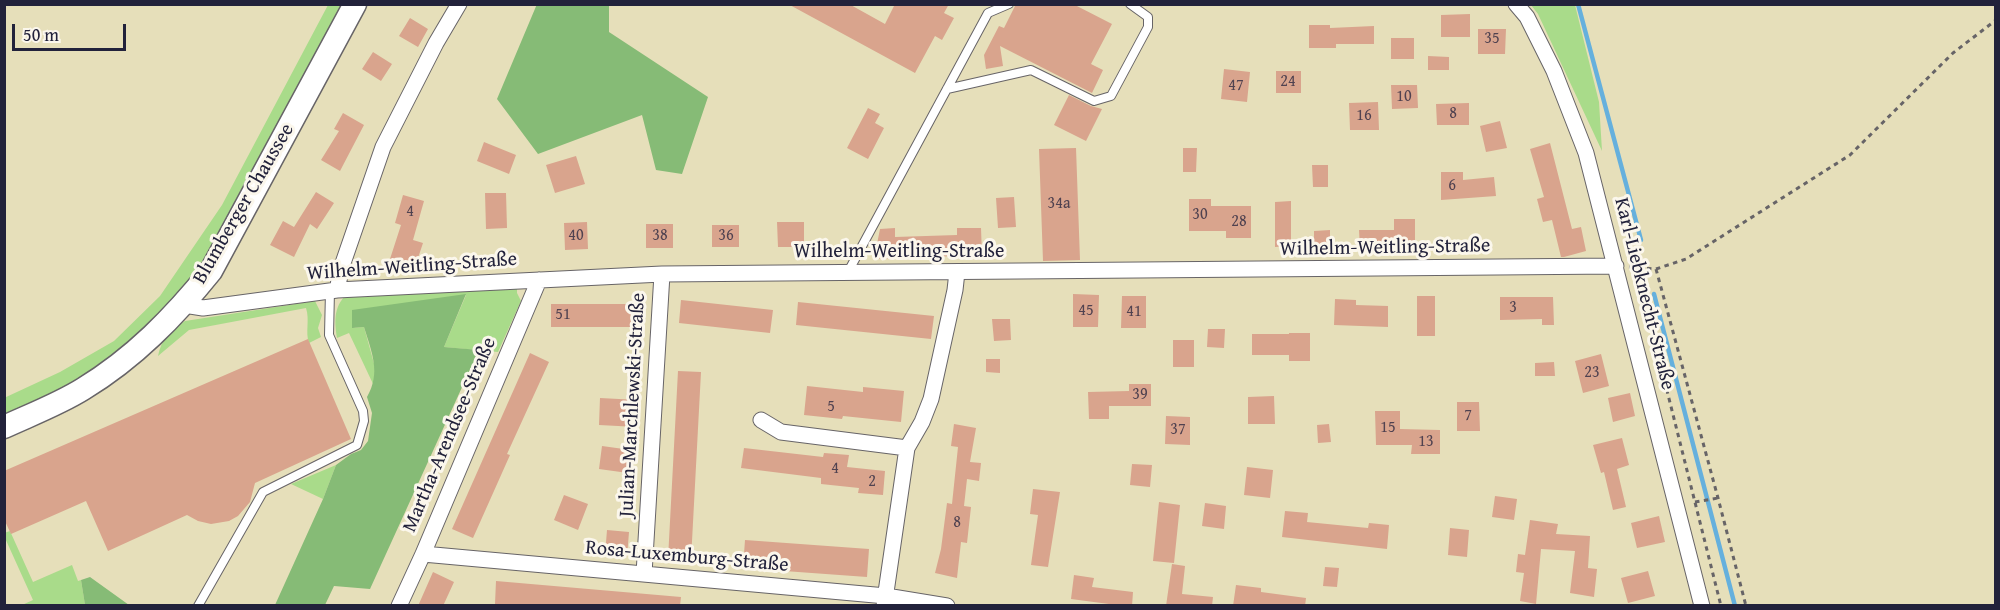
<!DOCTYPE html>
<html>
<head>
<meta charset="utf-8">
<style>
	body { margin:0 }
	#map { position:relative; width:2000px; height:610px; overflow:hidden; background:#e6dfba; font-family:"Gentium Book Plus",serif }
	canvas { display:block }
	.frame { position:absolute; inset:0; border:6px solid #22223b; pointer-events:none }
	.scale { position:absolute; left:12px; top:24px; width:114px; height:27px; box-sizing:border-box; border:3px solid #22223b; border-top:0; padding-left:8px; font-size:18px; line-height:21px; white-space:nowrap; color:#22223b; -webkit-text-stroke:4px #fbf7ec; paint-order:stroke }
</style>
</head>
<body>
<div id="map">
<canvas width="2000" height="610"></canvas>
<div class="frame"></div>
<div class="scale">50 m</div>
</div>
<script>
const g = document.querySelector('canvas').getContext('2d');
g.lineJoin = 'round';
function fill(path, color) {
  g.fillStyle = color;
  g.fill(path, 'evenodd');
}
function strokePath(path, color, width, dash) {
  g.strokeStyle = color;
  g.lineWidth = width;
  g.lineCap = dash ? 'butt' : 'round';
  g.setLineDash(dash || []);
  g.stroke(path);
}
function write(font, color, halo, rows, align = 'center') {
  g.font = font + ' "Gentium Book Plus",serif';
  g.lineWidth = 6;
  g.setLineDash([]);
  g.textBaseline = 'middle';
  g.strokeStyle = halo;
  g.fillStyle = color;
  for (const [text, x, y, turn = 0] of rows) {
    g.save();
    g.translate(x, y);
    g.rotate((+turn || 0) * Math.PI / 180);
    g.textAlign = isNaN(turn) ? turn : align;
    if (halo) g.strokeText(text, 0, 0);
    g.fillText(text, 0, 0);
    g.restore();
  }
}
const green = new Path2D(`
	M328,5H345L208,257L181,292L141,334L85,374L48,396L5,417L4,398L60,372L114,341L160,296L222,205Z
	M1531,5H1575L1599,102L1602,151L1538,14Z
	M517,288V293L521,301L498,352L444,347L466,295L352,328L364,327L375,367L374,386L349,333L337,338C334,319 334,305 349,292Z
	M315,301L322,315L318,328L321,337L309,343C305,332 310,320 306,308L189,330L158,356C161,340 170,330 185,321Z
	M336,465L323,499L291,484Z
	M10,531L33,582L72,565L78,581L81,580L85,605H22L33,600L5,538L4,533Z`);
const forest = new Path2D(`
	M537,4L609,5V32L708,97L682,174L656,170L642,115L538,154L497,99Z
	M466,294L444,347L479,350L370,589L334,586L325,605H275L323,499L336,465L351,454L361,450L368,441L372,413L367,397C381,373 372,353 364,327L352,328V310Z
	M90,577L129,605H85L81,580Z`);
const stream = new Path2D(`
	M1578,4L1641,240
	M1654,294L1735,606`);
const building = new Path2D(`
	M788,4H849L885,24L895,4H949L944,13L954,18L942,40L935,36L915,73Z
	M1016,4H1073L1112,24L1091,64L1103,70L1092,93L1000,46L1003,66L986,69L984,55L999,26L1004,28Z
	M1470,14V37H1441V15Z
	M410,18L428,29L418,47L399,36Z
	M1309,25H1330V28L1374,26V44H1336V48H1309Z
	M1478,29H1506L1505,54H1478Z
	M1391,38H1414V59H1391Z
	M373,52L392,64L381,81L362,69Z
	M1428,56L1449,57V70H1428Z
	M1224,69L1250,72L1247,102L1221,99Z
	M1276,71H1301V93H1276Z
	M1391,85H1417L1418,108L1392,109Z
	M1069,95L1091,106L1102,109L1086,141L1054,125Z
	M1378,102L1379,130H1350L1349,103Z
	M1469,103V125H1437L1436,104Z
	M868,108L880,114L875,123L884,128L868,159L847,148Z
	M343,113L364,125L340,171L321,160L339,131L334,129Z
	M1500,121L1507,148L1486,152L1480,126Z
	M484,142L516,155L509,174L477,161Z
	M1550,143L1572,229L1581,227L1586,251L1564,257H1561L1552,220L1543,222L1537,199L1544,197L1530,149Z
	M1076,148L1080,260L1043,261L1039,149Z
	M1183,148H1197L1196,172H1183Z
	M576,156L585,184L555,193L546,165Z
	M1312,165H1328V187H1313Z
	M1441,172H1463V180L1494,177L1496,196L1441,200Z
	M316,192L334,203L317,229L310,224L294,257L270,245L283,221L294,227Z
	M485,193H506L507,228L486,229Z
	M403,195L424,201L413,240L423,243L415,267L390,259L401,225L395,223Z
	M1014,197L1016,227L998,228L996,198Z
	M1189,199H1211V206H1251V238H1226V231H1189Z
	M1291,201V246L1275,247V202Z
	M1394,219H1415V250L1360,249L1359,230H1394Z
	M587,222L588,249L565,250L564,223Z
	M777,222H804V247H778Z
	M646,224H673V248H646Z
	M712,225H739V247H712Z
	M895,228V237L957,235V228H981L982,255L874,259L880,229Z
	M1330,230V249L1314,250V231Z
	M1073,294L1099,295L1098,327H1073Z
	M1122,296H1146V328H1121Z
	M1417,296H1435V336H1417Z
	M1500,297H1553L1554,325H1542V319L1500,320Z
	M1335,299L1356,300V305L1388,306V327L1334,325Z
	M681,300L773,310L770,333L679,323Z
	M798,302L934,316L931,339L796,325Z
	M551,304H642V327H551Z
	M992,319H1010L1011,340L994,341Z
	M1208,329H1225L1224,348L1207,347Z
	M1289,333H1310V361H1289V355H1252V334H1289Z
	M308,339L351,439L255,483L250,502L238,516L229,521L211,524L198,521L187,515L108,551L86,501L11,534L4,519V471Z
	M1173,340H1194V367H1173Z
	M530,353L549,362L507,454L510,455L473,538L452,529Z
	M1601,354L1609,386L1583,393L1575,361Z
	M986,359H1000V373L986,372Z
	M1554,362L1555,376H1535V363Z
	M678,371L701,372L691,560L668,559Z
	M1129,384H1151V406H1109V419H1089L1088,392L1129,391Z
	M807,386L863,392V387L904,391L901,422L843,416L842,419L804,415Z
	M1630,393L1635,416L1613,422L1608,398Z
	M1274,396L1275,424H1248V397Z
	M600,398L638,400L637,427L599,425Z
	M1457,402H1479L1480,431H1457Z
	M1375,411H1400V429L1440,430V454H1411L1412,445H1376Z
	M1166,416L1190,417V445L1165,444Z
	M954,424L976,428L970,462L981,463L979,481L967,479L964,506L971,507L967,543L961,542L957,578L935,573L941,549L947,503L952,504L958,447L951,446Z
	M1329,424L1331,442L1318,443L1317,425Z
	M1622,438L1629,465L1617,469L1626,507L1613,510L1604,472L1601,473L1593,445Z
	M602,446L631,450L628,473L599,469Z
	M744,448L823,457L824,453L849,455L847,467L885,471L883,495L858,493L859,488L821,484V478L741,468Z
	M1132,464L1152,465L1150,487L1130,485Z
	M1247,467L1273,470L1270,498L1244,495Z
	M1033,489L1060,492L1048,567L1031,565L1038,515L1030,514Z
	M564,495L588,504L578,530L554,520Z
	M1495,496L1517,499L1514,520L1492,517Z
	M1159,502L1180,505L1174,563L1153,561Z
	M1205,503L1226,506L1224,529L1202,526Z
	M1285,511L1308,513L1307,522L1368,528L1369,523L1389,525L1387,549L1282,537Z
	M1659,516L1665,542L1637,548L1631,523Z
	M1530,520L1558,524L1556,534L1590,536L1588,568L1597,569L1594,597L1570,593L1575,551L1541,549L1536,604L1520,601L1524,573L1516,572L1518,554L1525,555Z
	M1450,528L1469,530L1467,557L1448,555Z
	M607,530L629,532L627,557L605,555Z
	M745,540L869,549L867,577L743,568Z
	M1172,564L1185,566L1182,594L1213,597L1212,606H1166Z
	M1325,567L1339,568L1337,587L1323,586Z
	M1648,571L1655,596L1628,603L1621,578Z
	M433,572L454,582L443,606H418Z
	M1074,575L1094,578L1092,587L1133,592L1132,606H1108L1109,604L1071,599Z
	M496,581L681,597L680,606H517L495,604Z
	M1236,585L1261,588V592L1306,598L1305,606H1233Z`);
const path = new Path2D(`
	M1629,267L1656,269L1686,259L1850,155L1953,53L1996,20
	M1636,267L1721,606
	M1656,269L1718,498L1746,606
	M1695,502L1718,498`);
const lane = new Path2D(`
	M947,89L1031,70L1094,101L1111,96L1148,27V17L1130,4
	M848,272L988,13L1009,4
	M198,606L263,492L357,445L364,421L363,411L329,335L330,291`);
const street = new Path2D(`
	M1516,4L1527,17L1554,71L1586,153L1702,606
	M337,290L342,266L383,147L436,43L459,4
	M184,305L203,308L337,290L662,274L1616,266
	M761,420L781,432L907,448
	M423,554L886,596L947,606
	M644,574L662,274
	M399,606L423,554L539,280
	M884,606L907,448L922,422L931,399L955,290L957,272`);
const secondary = new Path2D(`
	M4,427C30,415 59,404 83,389C134,358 174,317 211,271L355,4`);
const numberNames = [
	["35",1492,39],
	["24",1288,82],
	["47",1236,86],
	["10",1404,97],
	["8",1453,114],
	["16",1364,116],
	["6",1452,186],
	["34a",1059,204],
	["4",410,212],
	["30",1200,215],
	["28",1239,222],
	["40",576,236],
	["38",660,236],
	["36",726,236],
	["3",1513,308],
	["45",1086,311],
	["41",1134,312],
	["51",563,315],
	["23",1592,373],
	["39",1140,395],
	["5",831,407],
	["7",1468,416],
	["15",1388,428],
	["37",1178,430],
	["13",1426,442],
	["4",835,469],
	["2",872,482],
	["8",957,523]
];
const streetNames = [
	["Blumberger Chaussee",244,204,-60],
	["Wilhelm-Weitling-Straße",1385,248,-1],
	["Wilhelm-Weitling-Straße",899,252],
	["Wilhelm-Weitling-Straße",412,267,-4],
	["Karl-Liebknecht-Straße",1644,294,76],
	["Julian-Marchlewski-Straße",633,405,-87],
	["Martha-Arendsee-Straße",450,435,-67],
	["Rosa-Luxemburg-Straße",687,557,5]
];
fill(green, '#a9db8a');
fill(forest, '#86bb76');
strokePath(stream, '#65b0dd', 4.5);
fill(building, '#d9a48d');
strokePath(lane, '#676467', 10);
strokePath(street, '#676467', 17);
strokePath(secondary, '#676467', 25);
strokePath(path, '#676467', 3, [4.5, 4.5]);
strokePath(lane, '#fff', 8);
strokePath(street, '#fff', 15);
strokePath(secondary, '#fff', 22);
write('16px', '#504250', null, numberNames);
write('20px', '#22223b', '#fbf7ec', streetNames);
</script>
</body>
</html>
